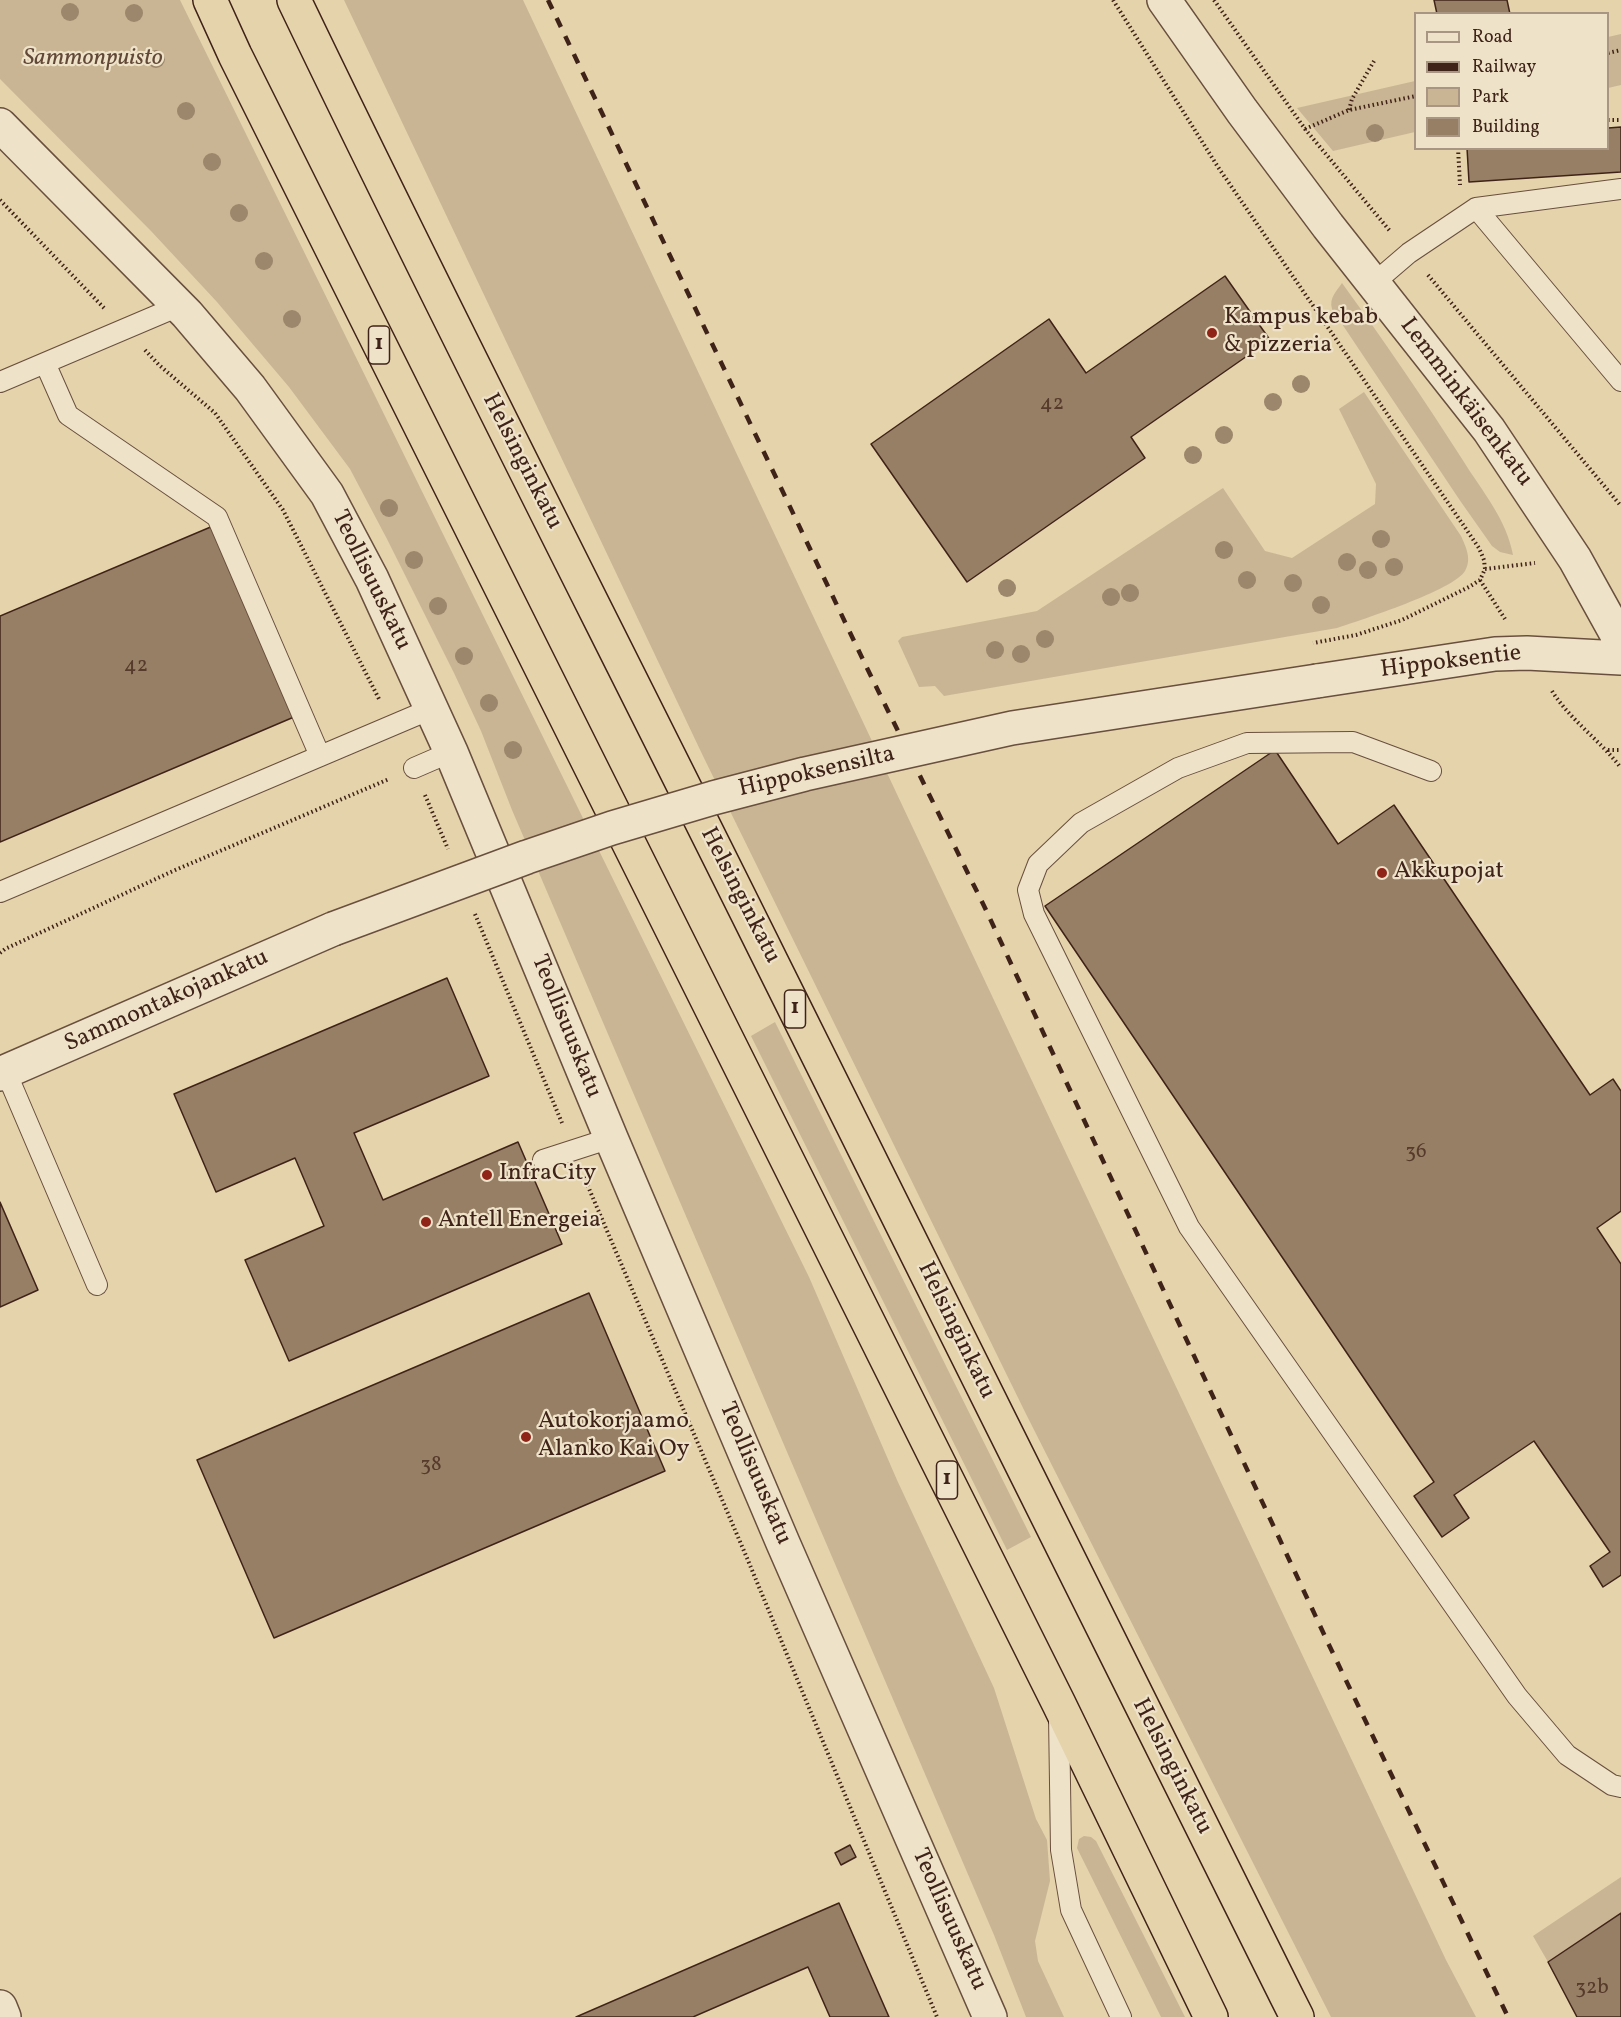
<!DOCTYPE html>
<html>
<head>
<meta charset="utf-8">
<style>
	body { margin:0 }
	#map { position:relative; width:1621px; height:2017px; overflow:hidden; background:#e5d3ac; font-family:Vollkorn,serif }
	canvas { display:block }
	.legend { position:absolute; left:1414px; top:12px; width:195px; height:138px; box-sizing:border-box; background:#eee2c9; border:2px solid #a89682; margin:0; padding:8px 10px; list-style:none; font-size:18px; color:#402318 }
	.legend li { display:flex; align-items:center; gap:12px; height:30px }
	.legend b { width:30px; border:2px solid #a89682 }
</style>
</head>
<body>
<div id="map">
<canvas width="1621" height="2017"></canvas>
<ul class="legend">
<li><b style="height:8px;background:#eee2c9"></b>Road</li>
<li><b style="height:8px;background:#402318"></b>Railway</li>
<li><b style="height:16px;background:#c9b593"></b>Park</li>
<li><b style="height:16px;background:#967f65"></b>Building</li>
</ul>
</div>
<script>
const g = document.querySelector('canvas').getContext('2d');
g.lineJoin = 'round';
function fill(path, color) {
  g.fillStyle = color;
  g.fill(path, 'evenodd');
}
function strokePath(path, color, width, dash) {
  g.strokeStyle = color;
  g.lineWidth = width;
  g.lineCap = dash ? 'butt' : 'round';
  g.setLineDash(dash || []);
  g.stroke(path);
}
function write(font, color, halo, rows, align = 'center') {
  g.font = font + ' Vollkorn,serif';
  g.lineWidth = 4.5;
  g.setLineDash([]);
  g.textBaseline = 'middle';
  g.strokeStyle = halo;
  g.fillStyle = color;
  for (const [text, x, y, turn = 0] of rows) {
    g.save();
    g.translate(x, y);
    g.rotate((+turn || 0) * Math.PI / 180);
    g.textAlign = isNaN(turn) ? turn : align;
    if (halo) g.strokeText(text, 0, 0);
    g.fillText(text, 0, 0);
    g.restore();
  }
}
const green = new Path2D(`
	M0,0H180L809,1277L897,1480L994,1688L1036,1819L1047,1840L1050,1881L1035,1941L1038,1961L1064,2017H1026L994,1935L512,810L481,731L454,673L387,539L350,469L289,387L217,302L151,231L0,79Z
	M344,0H523L1446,1960L1476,2017H1331L1026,1414L703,756Z
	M1621,34V85L1608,88V37Z
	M1415,81V132L1333,151L1297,108Z
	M1342,283C1385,342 1425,401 1464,462C1482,491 1507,520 1513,555L1500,552L1492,546L1461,502L1332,309C1329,298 1336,292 1342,283Z
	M1364,392L1461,536C1466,547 1472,559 1465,571C1454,590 1361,620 1337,628L944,696L935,686L919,687L898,641L902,637L1037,611L1223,488L1265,551L1292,558L1375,504L1376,484L1339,409Z
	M775,1022L1031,1537L1007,1550L751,1036Z
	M1084,1836L1091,1837L1096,1841L1185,2017H1161L1077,1848L1079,1839Z
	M1621,1877V1913L1548,1962L1533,1936Z`);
const building = new Path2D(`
	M1434,0H1507L1510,14H1437Z
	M1621,127V172L1469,182L1467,148H1608V128Z
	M1225,276L1270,340L1131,437L1145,458L967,582L871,444L1049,319L1086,373Z
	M213,526L294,717L0,842V616Z
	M1275,750L1338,844L1394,805L1590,1095L1613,1079L1621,1091V1211L1597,1228L1621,1264V1575L1603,1587L1590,1566L1610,1552L1534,1441L1454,1495L1469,1518L1442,1537L1414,1496L1434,1482L1045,906Z
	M447,978L489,1076L354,1133L383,1200L518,1142L562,1244L289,1361L245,1260L324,1226L295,1158L216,1192L174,1094Z
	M0,1202L38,1290L0,1307Z
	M589,1293L665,1471L274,1638L197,1460Z
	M850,1845L856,1857L841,1865L835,1853Z
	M839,1903L889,2017H830L808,1967L693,2017H576Z
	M1621,1913V2017H1577L1548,1962Z`);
const path = new Path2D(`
	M1113,0L1218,167L1479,548L1484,560L1485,569L1480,580L1469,587L1402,620L1356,635L1313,643
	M1214,0L1305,129L1390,231
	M1608,53L1621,50
	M1349,110L1352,99L1374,61
	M1608,120H1621
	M1305,129L1349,110L1416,96
	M1458,148L1460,185
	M0,200L104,308
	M1428,275L1621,506
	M145,350L159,365L215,413L283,510L379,699
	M1485,569L1535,563
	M1480,580L1505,619
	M1552,691C1570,720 1600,740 1621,768
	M1608,750H1621
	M425,795L448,849
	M475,914L562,1123
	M0,953L5,949L173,871L389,779
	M584,1177L747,1558L937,2017`);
const service = new Path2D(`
	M1476,208L1621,189
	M1374,283L1409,253L1476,208L1621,381
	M45,363L68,415L217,517L320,756
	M0,382L179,306
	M414,768L451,752
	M1431,771L1353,742L1247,743L1178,768L1081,823L1038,864L1028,890L1034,914L1189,1227L1517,1696L1567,1755L1612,1785L1621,1787
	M0,892L431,709
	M6,1072L97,1285
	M543,1160L611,1138
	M1059,1716L1061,1850L1071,1910L1121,2017`);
const minor = new Path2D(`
	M0,125L187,314L250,388L327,494L372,579L451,752L611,1138L783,1543L990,2017
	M0,2007L4,2017`);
const tertiary = new Path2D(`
	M1164,0L1242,111L1328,226L1489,430L1575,559L1621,642
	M1317,681L1495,654L1527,653L1621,658
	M0,1074L333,929`);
const trunk = new Path2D(`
	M210,0L235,55L1059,1704L1211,2017
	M294,0C449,323 613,642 772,963C947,1315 1120,1667 1297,2017`);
const rail = new Path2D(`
	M548,0L866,666L986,910L1329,1645L1508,2017`);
const tertiaryBridge = new Path2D(`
	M333,929L527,857L612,828L713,798L805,774L1012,728L1317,681`);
const trees = [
	[70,12],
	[134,13],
	[156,59],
	[186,111],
	[1375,133],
	[212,162],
	[239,213],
	[264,261],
	[292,319],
	[1301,384],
	[1273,402],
	[1224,435],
	[1193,455],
	[389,508],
	[1381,539],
	[1224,550],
	[414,560],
	[1347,562],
	[1394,567],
	[1368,570],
	[1247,580],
	[1293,583],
	[1007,588],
	[1130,593],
	[1111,597],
	[1321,605],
	[438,606],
	[1045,639],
	[995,650],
	[1021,654],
	[464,656],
	[489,703],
	[513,750]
];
const markers = [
	[1212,333,6,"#8f2418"],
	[1382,873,6,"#8f2418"],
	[487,1175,6,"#8f2418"],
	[426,1222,6,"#8f2418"],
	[526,1437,6,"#8f2418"]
];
const numberNames = [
	["42",1052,405],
	["42",136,667],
	["36",1416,1153],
	["38",431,1466],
	["32b",1592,1989]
];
const shields = [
	[379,345,21],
	[795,1009,21],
	[947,1480,21]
];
const shieldNames = [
	["1",379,345],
	["1",795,1009],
	["1",947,1480]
];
const parkNames = [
	["Sammonpuisto",93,60]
];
const poiNames = [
	["Kampus kebab",1224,319],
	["& pizzeria",1224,347],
	["Akkupojat",1394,873],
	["InfraCity",499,1175],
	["Antell Energeia",438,1222],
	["Autokorjaamo",538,1423],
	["Alanko Kai Oy",538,1451]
];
const streetNames = [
	["Lemminkäisenkatu",1465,403,53],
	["Helsinginkatu",521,462,63],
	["Teollisuuskatu",370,581,64],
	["Hippoksentie",1451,663,-7],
	["Hippoksensilta",817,773,-13],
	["Helsinginkatu",739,896,63],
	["Sammontakojankatu",167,1002,-24],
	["Teollisuuskatu",565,1027,68],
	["Helsinginkatu",955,1331,64],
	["Teollisuuskatu",754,1474,67],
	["Helsinginkatu",1171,1767,63],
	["Teollisuuskatu",948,1920,66]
];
fill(green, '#c9b593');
fill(building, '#967f65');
strokePath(building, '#402318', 1.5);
strokePath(service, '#694f3d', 22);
strokePath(minor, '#694f3d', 36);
strokePath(tertiary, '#694f3d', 36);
strokePath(trunk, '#402318', 36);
strokePath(path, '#402318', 4, [1.5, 3]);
strokePath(service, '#eee2c9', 20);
strokePath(minor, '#eee2c9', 33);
strokePath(tertiary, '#eee2c9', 33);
strokePath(trunk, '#e5d3ac', 33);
strokePath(rail, '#402318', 4.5, [10, 10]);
strokePath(tertiaryBridge, '#694f3d', 36, []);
strokePath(tertiaryBridge, '#eee2c9', 33);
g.fillStyle = '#9d876c';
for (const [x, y] of trees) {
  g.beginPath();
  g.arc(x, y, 9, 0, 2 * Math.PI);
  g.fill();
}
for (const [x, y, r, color] of markers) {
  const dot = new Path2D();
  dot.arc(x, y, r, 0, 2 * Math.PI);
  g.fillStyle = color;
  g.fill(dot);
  strokePath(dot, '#eee2c9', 2);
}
write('21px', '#563a2b', null, numberNames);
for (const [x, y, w] of shields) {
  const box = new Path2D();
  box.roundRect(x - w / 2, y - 19, w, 38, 4.5);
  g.fillStyle = '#eee2c9';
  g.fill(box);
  strokePath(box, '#402318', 1.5);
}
write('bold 22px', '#402318', null, shieldNames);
write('italic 24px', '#624837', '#eee2c9', parkNames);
write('24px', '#402318', '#eee2c9', poiNames, 'left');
write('24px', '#402318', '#eee2c9', streetNames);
</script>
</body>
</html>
